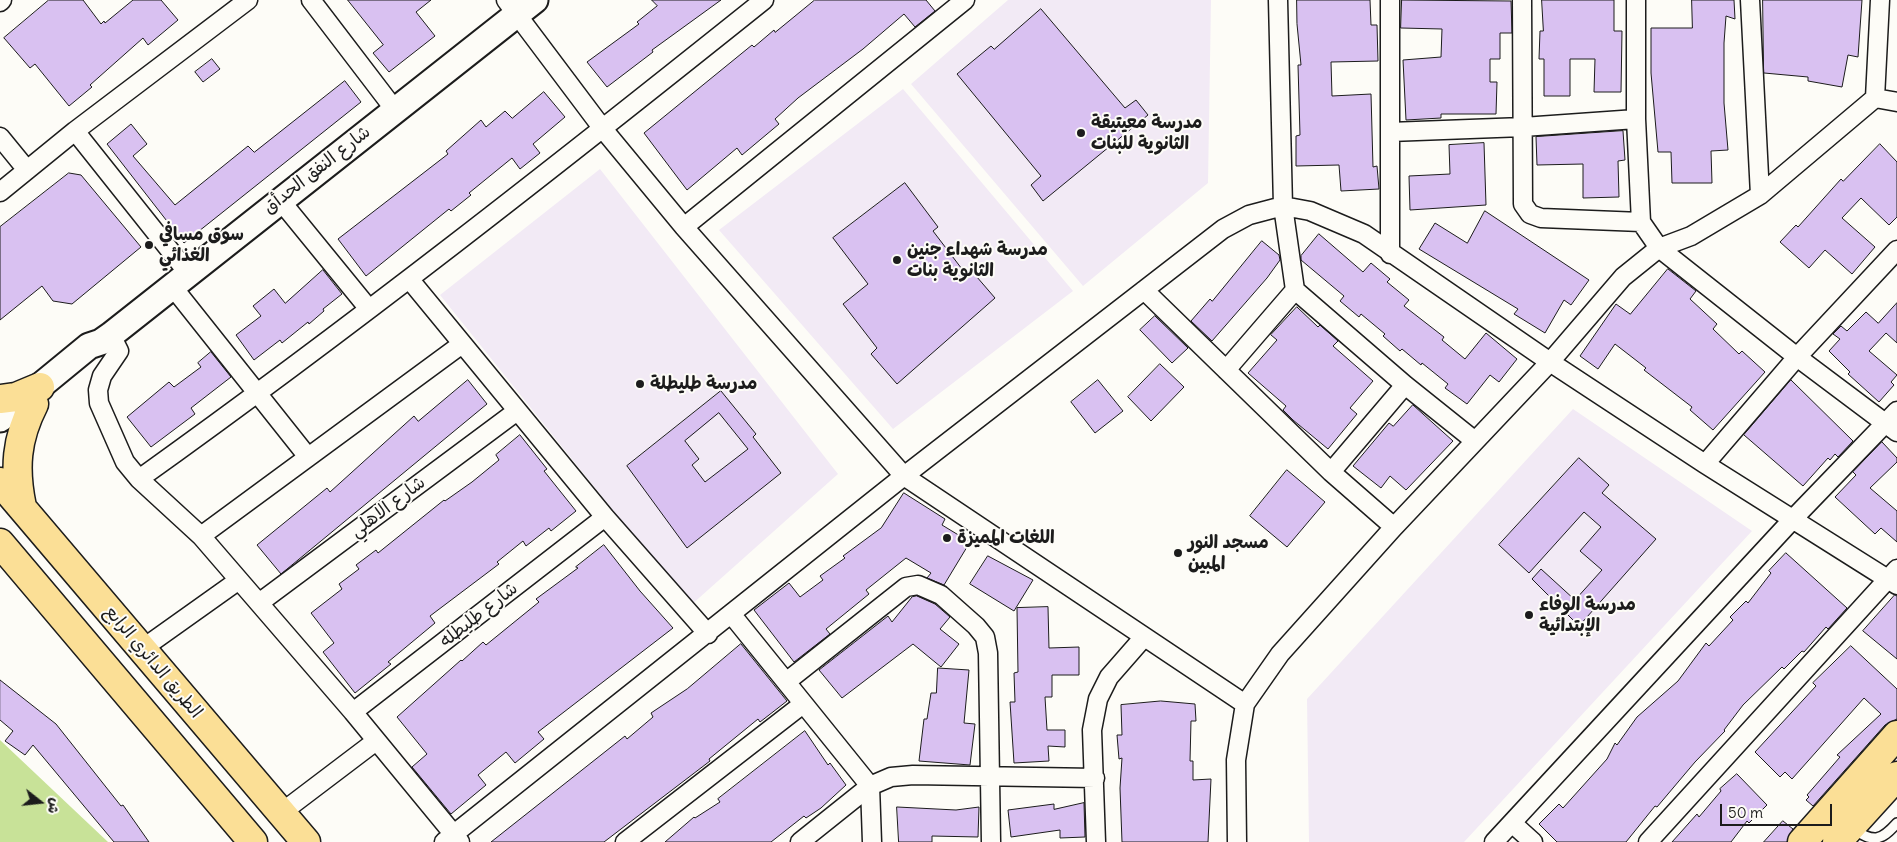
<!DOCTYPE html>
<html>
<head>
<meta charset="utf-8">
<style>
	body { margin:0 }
	#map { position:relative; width:1897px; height:842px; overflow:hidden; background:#fdfcf7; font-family:Delius,"Playpen Sans Arabic",sans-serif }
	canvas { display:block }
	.north { position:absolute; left:15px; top:777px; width:50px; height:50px; -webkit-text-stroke:4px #fdfcf7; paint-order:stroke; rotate:106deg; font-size:14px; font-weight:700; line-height:20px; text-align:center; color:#1c1c1c }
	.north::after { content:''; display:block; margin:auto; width:18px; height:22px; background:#1c1c1c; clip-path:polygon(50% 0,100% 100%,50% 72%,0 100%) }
	.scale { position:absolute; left:1720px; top:804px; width:112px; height:22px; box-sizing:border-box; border:2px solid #1c1c1c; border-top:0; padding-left:6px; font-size:15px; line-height:18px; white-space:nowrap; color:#1c1c1c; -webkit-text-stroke:4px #fdfcf7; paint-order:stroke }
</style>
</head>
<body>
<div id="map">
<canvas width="1897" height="842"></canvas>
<div class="north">ش</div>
<div class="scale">50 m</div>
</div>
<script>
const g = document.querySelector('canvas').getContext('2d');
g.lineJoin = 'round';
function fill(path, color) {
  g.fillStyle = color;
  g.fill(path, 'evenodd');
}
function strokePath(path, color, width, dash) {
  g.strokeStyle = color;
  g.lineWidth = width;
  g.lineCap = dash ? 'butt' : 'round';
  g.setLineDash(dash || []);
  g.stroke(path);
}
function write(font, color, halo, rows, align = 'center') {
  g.font = font + ' Delius,"Playpen Sans Arabic",sans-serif';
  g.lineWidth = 4;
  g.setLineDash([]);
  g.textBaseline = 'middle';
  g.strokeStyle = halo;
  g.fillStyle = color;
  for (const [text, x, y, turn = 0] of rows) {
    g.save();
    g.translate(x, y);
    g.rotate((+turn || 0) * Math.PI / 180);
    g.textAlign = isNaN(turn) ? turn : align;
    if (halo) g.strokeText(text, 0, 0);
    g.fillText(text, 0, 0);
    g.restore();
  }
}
const built = new Path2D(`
	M1008,0H1211L1208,183L1083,286L911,84Z
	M903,89L1073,291L893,429L719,230Z
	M600,169L838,474L690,606L440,295Z
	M1573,409L1752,531L1464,842H1309L1307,699Z`);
const green = new Path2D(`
	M0,740L108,842H0Z`);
const building = new Path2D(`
	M49,0H83L101,24L104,21L105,23L133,0H161L178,20L148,45L143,38L90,85L92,87L69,106L35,64L30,68L4,38Z
	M348,0H431L416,12L435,36L389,72L373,53L383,45Z
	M652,0H721L652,50L653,52L607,87L587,62L639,24L637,22L657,6Z
	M815,0H926L935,11L915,27L904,14L863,49L798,98L775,119L779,124L742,155L737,148L687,190L644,133L752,45L754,47L774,30L775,32Z
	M1297,0H1370L1371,25H1377L1378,61L1331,62L1332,96L1371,94L1373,167L1377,166L1379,189L1341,191L1339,165L1296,166V136L1300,135L1298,65H1301L1297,24Z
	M1402,0L1511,1L1512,33H1500V59H1490V82H1497L1496,114H1441V118L1406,120L1403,60L1441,57L1442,29L1401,28Z
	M1542,0H1614V31H1622L1621,92H1594L1595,59H1570V96H1544V59H1539L1540,31H1543Z
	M1692,0H1734L1735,19L1726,16L1724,43V103L1728,150L1711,151L1712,183H1672L1671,152H1658L1651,73V28H1692Z
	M1763,0H1862L1858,57L1848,55L1842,87L1808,81V77L1764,73Z
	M1041,9L1125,108L1136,100L1148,115L1043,201L1031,185L1041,176L957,74L991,46L994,49Z
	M212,59L220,69L203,82L195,72Z
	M345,81L361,102L184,243L107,144L131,124L147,144L133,156L175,205L248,146L254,152Z
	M544,92L565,117L533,144L540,153L520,169L512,158L469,193L471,195L451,211L449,209L366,276L338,239L448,154L446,151L481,120L486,127L505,111L512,118Z
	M1623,131L1625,160L1618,161L1619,197L1583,198V164L1537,165L1536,137Z
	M1484,143L1486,205L1410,210L1409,176L1450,174L1449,145Z
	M1880,144L1897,162V217L1889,225L1861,198L1842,218L1875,247L1852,274L1825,250L1809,268L1780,242L1796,225L1798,227L1841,179L1843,181Z
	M69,173L81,175L141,247L72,304L53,301L42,286L0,320V227Z
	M905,183L938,227L933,231L965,273L970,269L995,298L897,384L871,354L877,348L843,304L868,284L833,238Z
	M1485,211L1589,280L1571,305L1564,300L1545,333L1514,314L1518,309L1419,249L1435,223L1467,243Z
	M1319,234L1363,272L1371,263L1390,279L1387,282L1409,300L1404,306L1444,337L1442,340L1465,359L1486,333L1517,359L1499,382L1490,375L1467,404L1445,388L1448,384L1422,363L1421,365L1402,349L1400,351L1383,336L1385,334L1361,314L1359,317L1340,301L1344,296L1301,260V256Z
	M1262,241L1279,255L1280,260L1267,278L1212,341L1191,321L1210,299L1212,301Z
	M1668,269L1696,291L1690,299L1717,324L1713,329L1739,354L1742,351L1765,372L1713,430L1690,410L1692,407L1644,370L1646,368L1615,344L1598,369L1580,356L1616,304L1630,314Z
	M323,270L342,294L323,309L324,311L309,324L308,322L282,343L280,340L254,360L236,335L261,316L253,306L274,289L285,303Z
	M1897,303V343L1886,333L1869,351L1897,375L1891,382L1894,385L1879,402L1848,374L1850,372L1829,351L1840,339L1833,334L1841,326L1847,331L1866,312L1878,323Z
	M1297,307L1318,327L1320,325L1338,341L1333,346L1373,381L1350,408L1357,414L1328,449L1293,420L1283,410L1286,406L1248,373L1277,340L1271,335Z
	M1155,316L1188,348L1172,363L1140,330Z
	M211,352L231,377L191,408L195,414L151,447L127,417L169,382L174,387L201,367L198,363Z
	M1160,364L1184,387L1151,421L1128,397Z
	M468,380L487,404L281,574L257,545L327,488L330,492L414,416L418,421Z
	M1098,380L1123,411L1095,433L1071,402Z
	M1791,380L1853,441L1838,457L1835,454L1830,460L1828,458L1803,486L1744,435Z
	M721,391L756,434L753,437L781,473L687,548L627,466ZM719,413L748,449L705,482L692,465L699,459L685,441Z
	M1413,405L1453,441L1406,490L1390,476L1381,488L1353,466L1389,423L1393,426Z
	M520,435L547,469L544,471L576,511L551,531L549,528L526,546L523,541L497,562L499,564L430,616L435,623L388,662L391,664L355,693L323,652L334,643L311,613L342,589L339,584L359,569L356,565L376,550L378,553L444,500L445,501L472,482L499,460L496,455Z
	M1882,442L1897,458V462L1870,488L1897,511V542L1881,528L1875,534L1835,497L1856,475L1853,472Z
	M1579,458L1609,485L1602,493L1656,539L1579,626L1532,579L1541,569L1575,600L1602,570L1580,551L1601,527L1584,512L1529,573L1499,545Z
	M1287,470L1325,502L1287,547L1250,516Z
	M904,493L945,519L942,525L970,542L944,585L927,578L931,573L906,558L866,590L869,594L826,629L830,634L794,662L754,610L789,583L800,597L823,580L820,576L845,558L843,556L881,528Z
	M604,545L640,591L673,628L538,732L544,739L515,763L506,752L478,775L486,785L451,814L412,767L427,754L397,717L461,660L462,661L483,642L486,645L539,602L536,599L578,568L576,567Z
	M1786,553L1847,608L1828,629L1826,627L1804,652L1802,651L1784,669L1782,667L1743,705L1724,730L1725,731L1695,762L1657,807L1655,806L1626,842H1557L1539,824L1559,804L1563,808L1607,759L1615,743L1617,745L1637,717L1678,681L1706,643L1709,646L1733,620L1730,617L1746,601L1748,603L1771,573L1769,571Z
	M988,556L1033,580L1014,611L970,584Z
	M1895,595L1897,596V659L1863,631Z
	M917,596L935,604L950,617L940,629L959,644L941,667L913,644L842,698L819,670L888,616L892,622L912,597Z
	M1048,607L1049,648L1079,647V675H1052V697H1045L1047,730H1065V747L1048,746L1049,761L1014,763L1010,702H1015L1014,673L1018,672L1017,608Z
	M741,644L787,701L760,722L758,719L709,759L710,761L604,842H491L625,736L627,739L653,717L651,713L687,689Z
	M1851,646L1897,689V719L1885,725L1813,806L1806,800L1809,797L1807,795L1840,757L1837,755L1881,714L1864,698L1792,779L1785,772L1780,777L1755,752L1816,686L1813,683Z
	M938,668L969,670L964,723L975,724L970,765L919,761L924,719H927L931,693H936Z
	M0,680L56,724L121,806L123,805L149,842H114L33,745L25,755L5,741L13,731L0,720Z
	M1161,701L1195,704L1196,721H1191L1190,761H1193V780L1211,779L1208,842H1122L1120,788L1122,758L1119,759L1117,735H1122L1121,705Z
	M805,731L828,765L830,763L846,785L821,808L806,818L804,816L771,842H665L694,817L695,818L720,802L718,799Z
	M1737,774L1767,805L1749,823L1747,821L1731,842H1672L1697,814L1699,817L1721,791L1720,789Z
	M1084,803L1085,837L1060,838V830L1011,837L1008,810L1054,804V809Z
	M897,807L956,810L979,807L978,837L932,836V842H899Z
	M1783,821L1793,829L1787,842H1764Z`);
const service = new Path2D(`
	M1852,829C1874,842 1880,842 1897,823`);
const minor = new Path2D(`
	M311,0L395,110
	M506,0L603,129L684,227L904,476L1245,704
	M1278,0L1283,206L1295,290
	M1522,0L1523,204L1530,214L1541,218L1641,222
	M1636,0V119L1641,222L1659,248L1797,357L1897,432
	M1750,0L1760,195
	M0,2L2,0
	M1875,98L1897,102
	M75,131L188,273
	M1390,132L1523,127L1636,119
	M0,137L27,170
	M0,192L75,131L248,0
	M280,200L369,309
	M684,227L965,0
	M1390,254V0
	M410,280L605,517L708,634
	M172,286L308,457
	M1144,290L1331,472L1394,527
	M111,335L119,351L102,376L98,390L99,403L125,462L139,479L201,536L353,712L460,842
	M1226,370L1295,290L1405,385L1475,441
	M1705,464L1797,357L1897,250
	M1331,472L1405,385
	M139,479C353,326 559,164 764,0
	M201,536L462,344
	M259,603L517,411
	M732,615L870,786L872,842
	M142,649L239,580
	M786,682L906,587L918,585L941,595L976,626L985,637L988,653L991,842
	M353,712L605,517
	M281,813L376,741
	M1512,823L1533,842
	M444,842L904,476L1223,229L1249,215L1283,206L1310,211L1364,234L1550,362L1705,464L1897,585
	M625,842L803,704
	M800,842L870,786L891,777L913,775L1095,778
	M1096,842L1092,730L1098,699L1109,677L1144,637
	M1237,842L1236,760L1245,704L1280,654L1394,527L1550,362L1623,277L1659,248L1691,236L1760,195L1875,98L1880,0
	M1494,842L1792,520L1897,411
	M1648,842L1897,569`);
const secondary = new Path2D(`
	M0,419L89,346L101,342L111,335L535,0`);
const primary = new Path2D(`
	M0,399L16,397L40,387
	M0,482L306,842
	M22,507C14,469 16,439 34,404
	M0,543L253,842
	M1802,842L1897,735
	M1837,842L1897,776`);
const markers = [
	[1081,133,5,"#1c1c1c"],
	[149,245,5,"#1c1c1c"],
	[897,260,5,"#1c1c1c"],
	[640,384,5,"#1c1c1c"],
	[947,538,5,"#1c1c1c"],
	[1178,553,5,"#1c1c1c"],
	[1529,615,5,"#1c1c1c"]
];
const poiNames = [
	["مدرسة معيتيقة",1091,123],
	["الثانوية للبنات",1091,144],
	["سوق مسافي",159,235],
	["الغذائي",159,256],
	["مدرسة شهداء جنين",907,250],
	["الثانوية بنات",907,271],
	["مدرسة طليطلة",650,384],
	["اللغات المميزة",957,538],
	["مسجد النور",1188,543],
	["المبين",1188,564],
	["مدرسة الوفاء",1539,605],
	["الإبتدائية",1539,626]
];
const streetNames = [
	["شارع النفق الحدأق",317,170,-38],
	["شارع الاهلي",388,507,-37],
	["شارع طليطله",479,615,-38],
	["الطريق الدائري الرابع",153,662,50]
];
fill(built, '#f2eaf5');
fill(green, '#c8e298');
fill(building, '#d9c1f1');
strokePath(building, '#1c1c1c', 1);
strokePath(service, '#1c1c1c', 12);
strokePath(minor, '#1c1c1c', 21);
strokePath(secondary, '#1c1c1c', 29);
strokePath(primary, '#1c1c1c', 31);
strokePath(service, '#fdfcf7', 9);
strokePath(minor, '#fdfcf7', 18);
strokePath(secondary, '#fdfcf7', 25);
strokePath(primary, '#fbdf96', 28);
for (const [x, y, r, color] of markers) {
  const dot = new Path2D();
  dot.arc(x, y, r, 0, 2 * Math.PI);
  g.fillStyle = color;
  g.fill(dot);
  strokePath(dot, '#fdfcf7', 2);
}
write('bold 18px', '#1c1c1c', '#fdfcf7', poiNames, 'left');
write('18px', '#1c1c1c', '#fdfcf7', streetNames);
</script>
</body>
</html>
